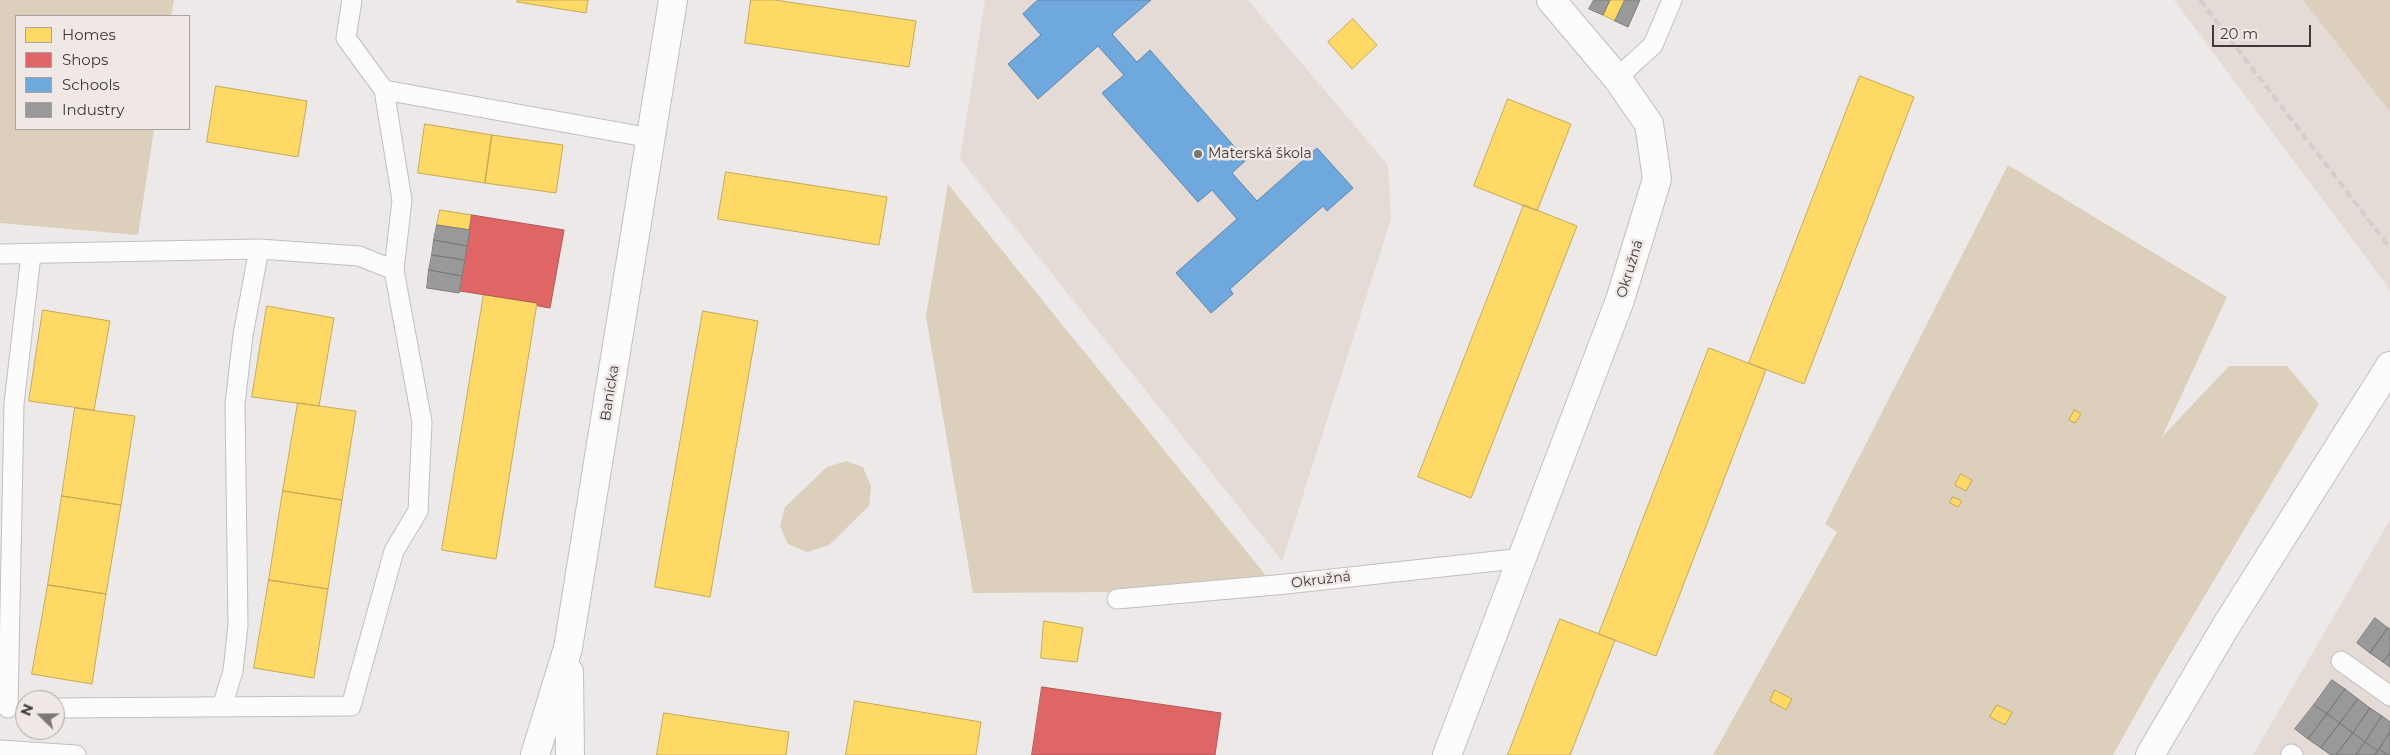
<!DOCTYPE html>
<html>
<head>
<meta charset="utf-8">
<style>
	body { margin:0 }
	#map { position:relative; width:2390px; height:755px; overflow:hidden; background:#ede9e8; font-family:Montserrat,sans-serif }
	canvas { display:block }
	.legend { position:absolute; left:15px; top:15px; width:175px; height:115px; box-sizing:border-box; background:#f0e8e5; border:1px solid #a8a2a0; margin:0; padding:6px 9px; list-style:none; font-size:15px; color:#3d3a39 }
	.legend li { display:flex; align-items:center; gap:10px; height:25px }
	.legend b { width:25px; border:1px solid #a8a2a0 }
	.north { position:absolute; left:15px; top:690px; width:50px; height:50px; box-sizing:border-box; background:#f0e8e5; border:1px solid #a8a2a0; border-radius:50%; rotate:292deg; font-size:14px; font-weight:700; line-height:20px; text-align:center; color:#3d3a39 }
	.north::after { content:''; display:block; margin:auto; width:18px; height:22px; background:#7b7776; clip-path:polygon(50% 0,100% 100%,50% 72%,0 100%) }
	.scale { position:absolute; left:2212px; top:25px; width:99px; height:22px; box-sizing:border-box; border:2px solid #3d3a39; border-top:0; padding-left:6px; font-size:15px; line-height:18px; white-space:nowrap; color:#3d3a39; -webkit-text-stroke:4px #f0e8e5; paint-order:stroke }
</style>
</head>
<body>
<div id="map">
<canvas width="2390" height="755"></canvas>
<ul class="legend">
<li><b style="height:14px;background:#ffd966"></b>Homes</li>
<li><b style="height:14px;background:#e06666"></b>Shops</li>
<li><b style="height:14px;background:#6fa8dc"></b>Schools</li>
<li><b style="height:14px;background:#999"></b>Industry</li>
</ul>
<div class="north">N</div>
<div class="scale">20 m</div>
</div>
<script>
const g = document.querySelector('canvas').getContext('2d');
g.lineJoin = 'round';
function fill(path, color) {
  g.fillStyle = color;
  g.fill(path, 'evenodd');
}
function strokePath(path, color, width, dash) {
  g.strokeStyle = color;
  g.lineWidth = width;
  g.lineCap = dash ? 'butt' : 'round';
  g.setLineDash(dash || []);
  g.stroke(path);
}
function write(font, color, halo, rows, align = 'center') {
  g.font = font + ' Montserrat,sans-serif';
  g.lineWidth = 5;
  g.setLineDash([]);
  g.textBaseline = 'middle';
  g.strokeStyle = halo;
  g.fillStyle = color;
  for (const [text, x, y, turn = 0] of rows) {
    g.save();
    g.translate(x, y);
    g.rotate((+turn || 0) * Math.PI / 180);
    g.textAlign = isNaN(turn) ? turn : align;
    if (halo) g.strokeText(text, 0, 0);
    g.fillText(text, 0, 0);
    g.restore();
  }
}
const built = new Path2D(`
	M985,0H1248L1388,165L1391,219L1282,561L960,159Z
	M2174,0H2303L2390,112V290Z
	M2390,520V755H2253Z`);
const green = new Path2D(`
	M0,0H174L171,16H16V129H154L138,235L0,223Z
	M2303,0H2390V112Z
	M2008,165L2227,297L2162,437L2229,366H2287L2319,404L2157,676L2113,755H1713L1837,532L1825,524Z
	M948,184L1268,578L1112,592L973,593L926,316Z
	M846,461L863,467L871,487L869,506L829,545L807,552L788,544L780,526L785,507L827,467Z`);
const homes = new Path2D(`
	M518,0H588L586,13L517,2Z
	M751,0H775L916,21L909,67L745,43Z
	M1610,0H1625L1615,21L1603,15Z
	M1353,19L1377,45L1352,69L1328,42Z
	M1860,76L1914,97L1804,384L1749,363Z
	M216,86L307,101L298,157L207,142Z
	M1508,99L1571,124L1537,211L1474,186Z
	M425,124L492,135L485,183L418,173Z
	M492,135L563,145L556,193L485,183Z
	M726,172L887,197L879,245L718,219Z
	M1524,205L1577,226L1471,498L1418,477Z
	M440,210L472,215L470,230L437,225Z
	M484,294L537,303L496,559L442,550Z
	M267,306L334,318L319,406L252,397Z
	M43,310L110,321L94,410L29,401Z
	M703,311L758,321L710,597L655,587Z
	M1709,348L1766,370L1656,656L1599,634Z
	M298,403L356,411L342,500L283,491Z
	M75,408L135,416L121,505L62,496Z
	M2075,410L2081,414L2075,423L2069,420Z
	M1961,474L1972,480L1966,491L1955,485Z
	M283,491L342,500L328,589L269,580Z
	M62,496L121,505L106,594L48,585Z
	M1953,497L1962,501L1958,507L1950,503Z
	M269,580L328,589L314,678L254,668Z
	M48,585L106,594L92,684L32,674Z
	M1560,619L1615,640L1570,755H1508Z
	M1044,621L1083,628L1077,662L1041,658Z
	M1775,690L1792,699L1786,710L1770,701Z
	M855,701L981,722L976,755H846Z
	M1997,705L2012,712L2005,725L1990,717Z
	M664,713L789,732L786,755H657Z`);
const shops = new Path2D(`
	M472,215L564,230L550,308L538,306L537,303L460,291Z
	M1042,687L1221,713L1215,755H1032Z`);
const schools = new Path2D(`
	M1038,0H1151L1112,34L1137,62L1150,50L1246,160L1232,173L1257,201L1317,148L1353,188L1327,211L1323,206L1230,289L1233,294L1211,313L1176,273L1237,219L1212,190L1198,202L1102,93L1124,75L1098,46L1038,99L1008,64L1041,35L1023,14Z`);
const industry = new Path2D(`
	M1594,0H1610L1603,15L1589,9Z
	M1625,0H1640L1628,27L1615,21Z
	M437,225L470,230L467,246L434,240Z
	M434,240L467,246L465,260L432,255Z
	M432,255L465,260L462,276L429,270Z
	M429,270L462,276L459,293L427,288Z
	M2375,618L2388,628L2370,653L2357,643Z
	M2388,628L2390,629V653L2383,662L2370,653Z
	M2390,653V667L2383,662Z
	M2332,680L2345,689L2327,714L2314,705Z
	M2345,689L2358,699L2340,723L2327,714Z
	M2358,699L2370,708L2353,733L2340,723Z
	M2314,705L2327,714L2308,739L2295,729Z
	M2370,708L2382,716L2365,742L2353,733Z
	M2327,714L2340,723L2321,748L2308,739Z
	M2382,716L2390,722V732L2378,751L2365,742Z
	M2340,723L2353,733L2336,755H2331L2321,748Z
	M2390,732V755H2388L2379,749Z
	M2353,733L2365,742L2356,755H2336Z
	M2365,742L2378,751L2375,755H2356Z
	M2379,749L2388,755H2375Z`);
const lane = new Path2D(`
	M352,0L346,38L384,90L651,138
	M1617,78L1653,45L1672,0
	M384,90L402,200L394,270
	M0,254L259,249L359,256L394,270L422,422L418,511L394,551L351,706L55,708
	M1117,599L1286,584L1524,558
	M2341,661L2390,696
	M222,707L233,671L238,625L235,404L243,335L259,249
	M8,708L14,404L31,255
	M0,750L76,755
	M2291,754L2293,755`);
const street = new Path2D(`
	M569,672L570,755
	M535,755L568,648L673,0
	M1447,755L1620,300L1657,179L1649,124L1617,78L1551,0`);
const primary = new Path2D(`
	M2150,755L2226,626L2390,366`);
const rail = new Path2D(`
	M2200,0L2390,248`);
const markers = [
	[1198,154,5,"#7b7776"]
];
const poiNames = [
	["Materská škola",1208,154]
];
const streetNames = [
	["Okružná",1630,269,-73],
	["Banícka",610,393,-81],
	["Okružná",1321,580,-7]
];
fill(built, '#e4dad6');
fill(green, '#dccfbb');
fill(homes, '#ffd966');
strokePath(homes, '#c5a958', 1);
fill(shops, '#e06666');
strokePath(shops, '#af5958', 1);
fill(schools, '#6fa8dc');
strokePath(schools, '#6087ab', 1);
fill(industry, '#999');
strokePath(industry, '#7d7c7c', 1);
strokePath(lane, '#c2bfbe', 21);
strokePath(street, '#c2bfbe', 30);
strokePath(primary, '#c2bfbe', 30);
strokePath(lane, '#fcfcfc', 19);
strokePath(street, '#fcfcfc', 28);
strokePath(primary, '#fcfcfc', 28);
strokePath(rail, '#d0cfce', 4, [8, 4]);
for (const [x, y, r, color] of markers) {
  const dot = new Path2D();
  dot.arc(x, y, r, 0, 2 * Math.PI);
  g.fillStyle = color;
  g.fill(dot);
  strokePath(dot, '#f0e8e5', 2);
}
write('14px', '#3d3a39', '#f0e8e5', poiNames, 'left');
write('14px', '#3d3a39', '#f0e8e5', streetNames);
</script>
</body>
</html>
